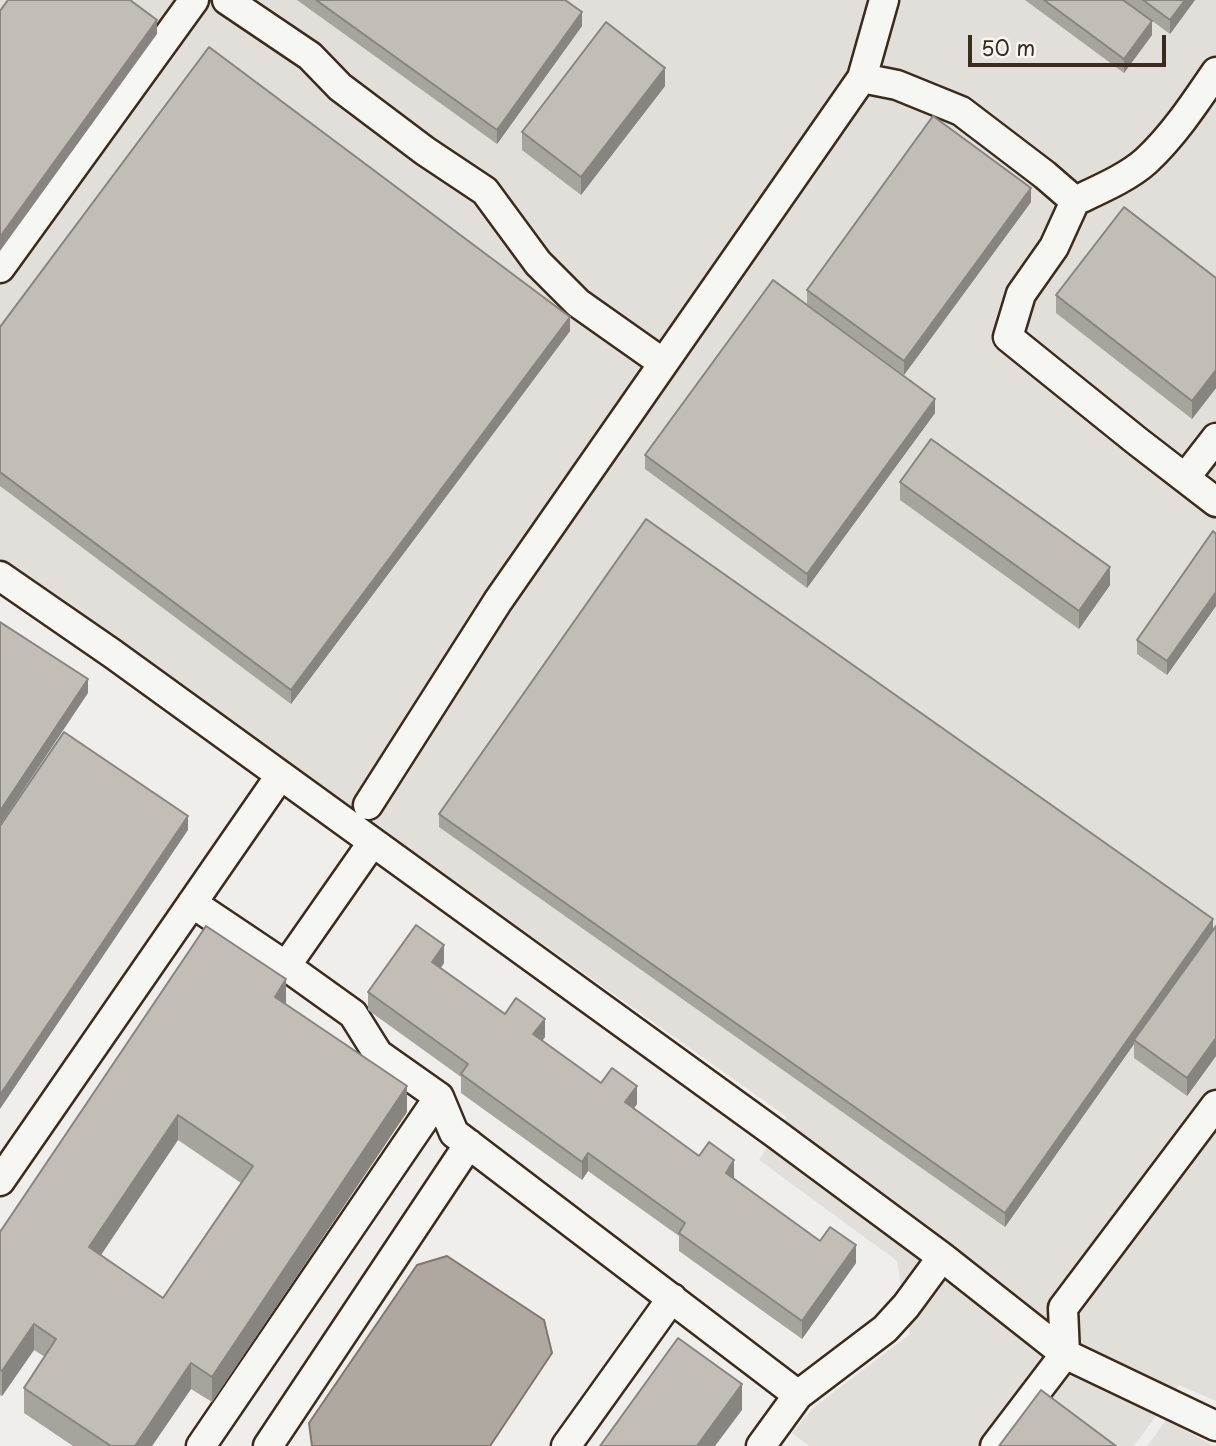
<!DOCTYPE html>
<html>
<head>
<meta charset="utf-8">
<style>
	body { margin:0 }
	#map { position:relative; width:1216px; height:1446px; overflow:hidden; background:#efeeea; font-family:"Playpen Sans",sans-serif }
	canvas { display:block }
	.scale { position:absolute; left:968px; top:35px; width:198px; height:32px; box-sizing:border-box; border:4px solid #3b2a1e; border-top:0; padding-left:9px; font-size:21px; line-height:24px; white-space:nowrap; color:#3b2a1e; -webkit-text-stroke:5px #f6f6f2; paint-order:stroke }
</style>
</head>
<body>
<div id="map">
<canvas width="1216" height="1446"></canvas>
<div class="scale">50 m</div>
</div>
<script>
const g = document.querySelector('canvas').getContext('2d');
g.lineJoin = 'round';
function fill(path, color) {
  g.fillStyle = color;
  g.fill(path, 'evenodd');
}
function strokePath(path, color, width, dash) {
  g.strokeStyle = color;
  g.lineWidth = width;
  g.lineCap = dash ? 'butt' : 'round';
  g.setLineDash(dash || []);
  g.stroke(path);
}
const built = new Path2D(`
	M0,0H1216V1401L1179,1385L1134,1446H809L792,1433L813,1408L910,1334L897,1261L759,1160L787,1117L371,822L0,562Z
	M1166,1420L1214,1446H1147Z`);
const water = new Path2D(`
	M447,1256L544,1320L552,1353L490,1446H312L309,1423L417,1265Z`);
const minor = new Path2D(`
	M227,0L310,56L340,87L425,151L485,191L538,263L578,303L663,363
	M862,78L884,0
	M1075,201C1098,190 1127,178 1146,161C1173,136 1195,103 1216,72
	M0,268L194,0
	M1185,478L1216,438
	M0,576L113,654L776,1134L942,1257L1065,1354L1216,1426
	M368,805L498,601L862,78L897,85L961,111L1045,175L1075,201L1054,247L1021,294L1008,337L1137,441L1216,502
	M192,903L286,966L353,1014L378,1054L439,1097L454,1133L798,1395
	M286,966L372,843
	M0,1181L280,776
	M201,1446L439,1097
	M268,1446L469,1144
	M566,1446L672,1298
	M761,1446L798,1395L885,1329L906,1306L942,1257
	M995,1446L1065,1354L1063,1308L1216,1105`);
const wall = new Path2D(`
	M297,0H565L582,26L497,144Z
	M1025,0H1123L1152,35L1124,73Z
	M1124,0H1195L1170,34Z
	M665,86L581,195L522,150V132Z
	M1031,202L904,375L807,304V290Z
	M1216,278V388L1192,419L1056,313V295Z
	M0,327L570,331L291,704L0,486Z
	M935,413L807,588L645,469V455Z
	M900,482L1110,585L1079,629L900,500Z
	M1216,534V606L1167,675L1137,654V640Z
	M439,814L1213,931L1216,926V1056L1187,1096L1134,1058V1044L1005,1227L439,827Z
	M444,963L441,968L505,1014L545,1037L542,1041L601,1083L637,1104L633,1109L699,1156L734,1178L820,1241L856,1263L802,1339L679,1251V1236L588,1171L582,1180L461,1093V1077L368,1010V992Z
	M286,1005L407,1112L212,1402L191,1389L152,1446H73L24,1413V1388L45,1357L34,1350L2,1396L0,1395V1232ZM178,1140L241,1183L163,1298L100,1255Z`);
const shadedWall = new Path2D(`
	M1185,0H1195L1170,34V20Z
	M582,12V26L497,144V130Z
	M157,20V34L0,251V237Z
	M1152,21V35L1124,73V59Z
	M665,68V86L581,195V177Z
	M1031,188V202L904,375V361Z
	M570,317V331L291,704V690Z
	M1216,370V388L1192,419V401Z
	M935,399V413L807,588V574Z
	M1110,567V585L1079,629V611Z
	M1216,592V606L1167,675V661Z
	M88,679V693L0,825V811Z
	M188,816V830L0,1109V1095Z
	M1213,919V933L1134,1040V1044L1005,1227V1213Z
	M444,945V963L432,980V962Z
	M286,979V1005L275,997Z
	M545,1019V1037L533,1053V1034Z
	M1216,1038V1056L1187,1096V1078Z
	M407,1086V1112L212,1402V1377Z
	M637,1086V1104L625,1121V1102Z
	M178,1115V1140L89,1273V1247Z
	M588,1153V1171L582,1180V1162Z
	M734,1160V1178L726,1191V1173Z
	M856,1245V1263L802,1339V1321Z
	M34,1324V1350L2,1396V1371Z
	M191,1363V1389L152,1446H135Z
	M742,1384V1410L715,1446H697Z`);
const building = new Path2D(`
	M8,0H130L157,20L0,237V11Z
	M316,0H565L582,12L497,130Z
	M1044,0H1123L1152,21L1124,59Z
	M1143,0H1185L1170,20Z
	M606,22L665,68L581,177L522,132Z
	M209,47L570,317L291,690L0,472V327Z
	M933,116L1031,188L904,361L807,290Z
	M1124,207L1216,278V370L1192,401L1056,295Z
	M773,280L935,399L807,574L645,455Z
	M931,439L1110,567L1079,611L900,482Z
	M646,519L1213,919L1005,1213L439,814Z
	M1213,531L1216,534V592L1167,661L1137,640Z
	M0,622L88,679L0,811Z
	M64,732L188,816L0,1095V826Z
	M416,925L444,945L432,962L505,1014L516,998L545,1019L533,1034L601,1083L612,1068L637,1086L625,1102L699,1156L709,1142L734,1160L726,1173L820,1241L830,1227L856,1245L802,1321L679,1233L685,1223L588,1153L582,1162L461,1074L468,1064L368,992Z
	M206,926L286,979L275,997L407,1086L212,1377L191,1363L135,1446H111L24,1388L56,1339L34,1324L2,1371L0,1370V1232ZM178,1115L253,1166L163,1298L89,1247Z
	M1216,926V1038L1187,1078L1134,1040Z
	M678,1338L742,1384L697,1446H600Z
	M1041,1390L1116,1446H999Z`);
fill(built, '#e2dfdb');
fill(water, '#afa8a1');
strokePath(water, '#81766d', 2);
strokePath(minor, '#3b2a1e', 33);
strokePath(minor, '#f6f6f2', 28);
fill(wall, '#a7a39d');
fill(shadedWall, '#888480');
fill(building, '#c2bdb7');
strokePath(building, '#888480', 2);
</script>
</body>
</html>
